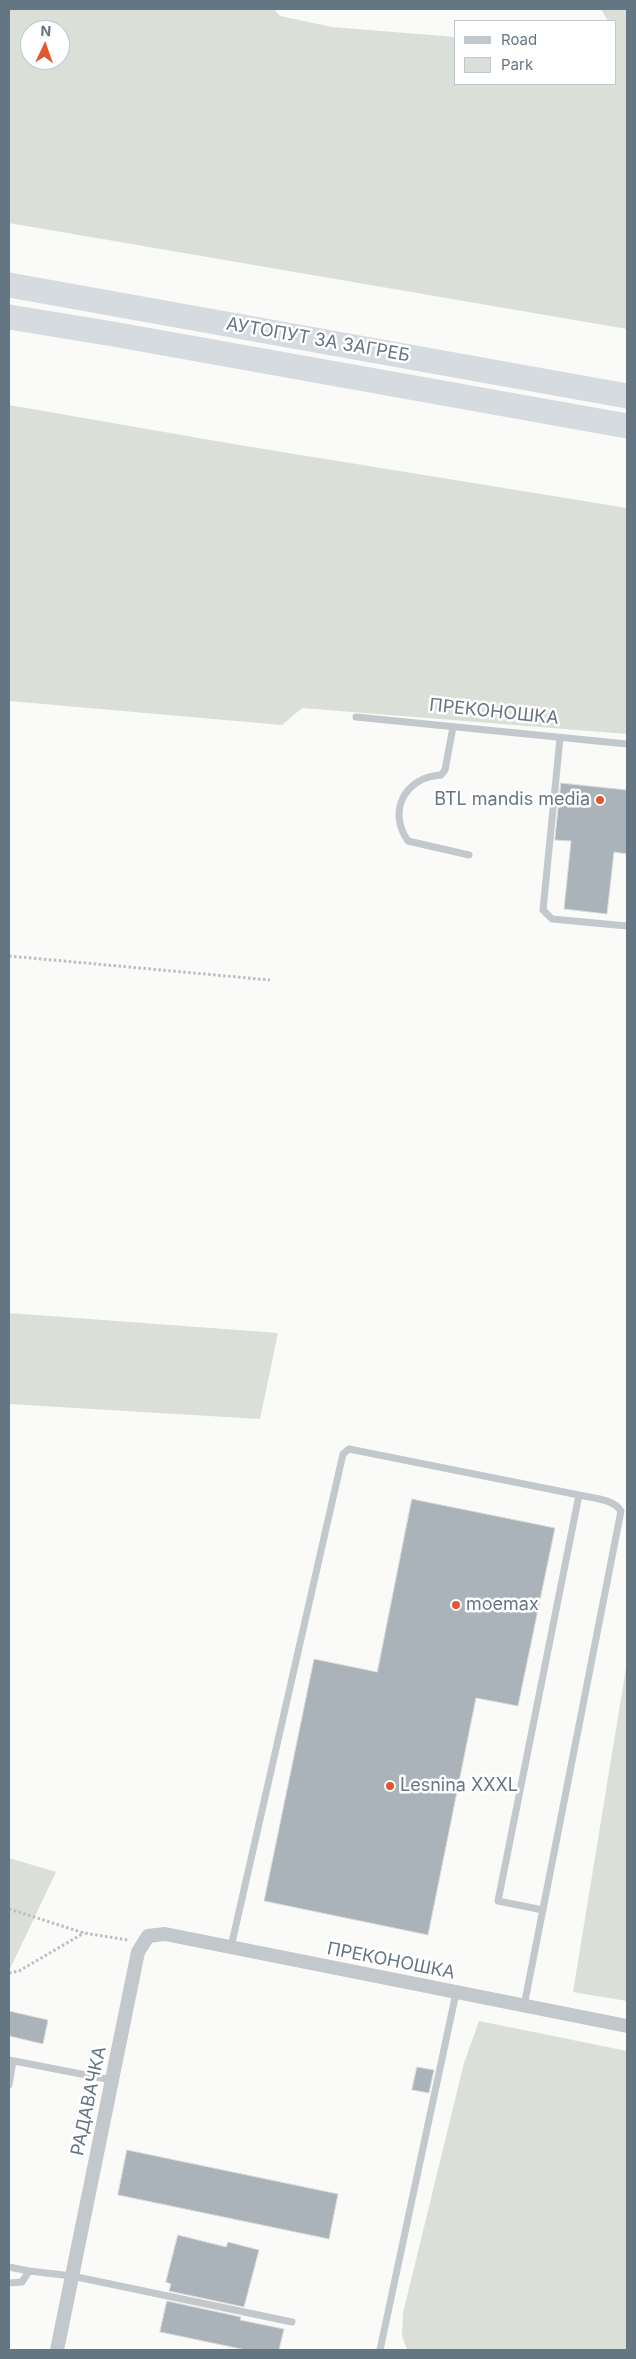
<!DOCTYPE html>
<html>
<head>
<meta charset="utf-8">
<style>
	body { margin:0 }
	#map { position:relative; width:636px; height:2359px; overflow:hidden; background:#fafaf8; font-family:Inter,sans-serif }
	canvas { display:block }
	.frame { position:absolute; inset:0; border:10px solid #657683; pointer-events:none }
	.legend { position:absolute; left:454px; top:20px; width:162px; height:65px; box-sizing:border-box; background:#fff; border:1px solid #c1c8cd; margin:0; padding:6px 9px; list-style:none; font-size:15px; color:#657683 }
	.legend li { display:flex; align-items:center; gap:10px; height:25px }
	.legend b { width:25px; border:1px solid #c1c8cd }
	.north { position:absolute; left:20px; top:20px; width:50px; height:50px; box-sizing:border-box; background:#fff; border:1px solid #c1c8cd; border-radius:50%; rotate:3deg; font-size:14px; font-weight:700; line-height:20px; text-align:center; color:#657683 }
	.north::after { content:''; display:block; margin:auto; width:18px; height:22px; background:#e4572e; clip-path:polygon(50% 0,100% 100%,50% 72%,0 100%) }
</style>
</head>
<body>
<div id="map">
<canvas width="636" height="2359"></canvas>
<div class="frame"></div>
<ul class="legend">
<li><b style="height:6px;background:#c3c8cc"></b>Road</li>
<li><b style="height:14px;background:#dadfd7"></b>Park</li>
</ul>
<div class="north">N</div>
</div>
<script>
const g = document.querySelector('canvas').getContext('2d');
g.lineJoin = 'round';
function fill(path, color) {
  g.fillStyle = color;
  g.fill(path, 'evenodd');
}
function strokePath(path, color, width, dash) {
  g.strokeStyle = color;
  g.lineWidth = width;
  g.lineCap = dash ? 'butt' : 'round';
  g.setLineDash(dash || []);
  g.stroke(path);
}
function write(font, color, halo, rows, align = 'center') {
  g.font = font + ' Inter,sans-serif';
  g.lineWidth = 5;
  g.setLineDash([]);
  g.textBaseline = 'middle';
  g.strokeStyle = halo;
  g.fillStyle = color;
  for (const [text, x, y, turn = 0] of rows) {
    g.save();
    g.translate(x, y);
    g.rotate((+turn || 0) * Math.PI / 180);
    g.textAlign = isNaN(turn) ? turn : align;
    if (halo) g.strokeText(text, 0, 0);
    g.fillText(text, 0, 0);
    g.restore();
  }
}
const green = new Path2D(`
	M9,9H274L280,16L332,27L455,37V84H615V21H608L601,9H627V329L9,223ZM30,30H60V60H30Z
	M9,405L233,444L627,508V734L302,708L282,725L9,701Z
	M9,1313L278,1333L260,1419L9,1404Z
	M627,1662V2001L573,1992Z
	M9,1858L56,1872L9,1971Z
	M479,2021L627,2051V2350H407L402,2336L403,2313L464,2063Z`);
const building = new Path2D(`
	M561,783L627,790V854L614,852L607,914L564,909L571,841L555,840Z
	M412,1499L555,1528L518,1706L476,1698L428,1935L264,1901L314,1659L377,1672Z
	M9,2011L48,2020L43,2044L9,2036Z
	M417,2067L434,2070L429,2093L412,2090Z
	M127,2150L338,2194L329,2239L118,2195Z
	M178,2235L226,2247L228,2242L259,2250L244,2307L169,2291L171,2284L166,2282Z
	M167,2301L241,2317L240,2320L284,2329L279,2350H246L160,2332Z`);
const path = new Path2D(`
	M9,956L270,980
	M9,1909L84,1933L128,1940
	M9,1973L19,1971L84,1933`);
const lane = new Path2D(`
	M356,717L627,744
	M453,727L445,770L441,775C405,777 387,811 408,841L469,855
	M560,738L543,910L552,919L627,926
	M231,1947L343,1454L349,1449L579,1495
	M524,2006L621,1511C614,1499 592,1498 579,1495L498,1901L543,1910
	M9,2060L112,2080
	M9,2085L13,2061
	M9,2267L29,2271
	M9,2283L22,2282L29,2271L72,2276L292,2322
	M380,2350L456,1993`);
const street = new Path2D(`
	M57,2350L138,1952L148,1936L165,1934L627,2026`);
const highway = new Path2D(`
	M9,285L627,396
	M9,317L113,334L627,426`);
const markers = [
	[600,800,5,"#e4572e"],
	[456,1605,5,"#e4572e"],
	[390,1786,5,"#e4572e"]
];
const streetNames = [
	["АУТОПУТ ЗА ЗАГРЕБ",318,340,10],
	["ПРЕКОНОШКА",494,712,6],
	["ПРЕКОНОШКА",391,1961,11],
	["РАДАВАЧКА",89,2101,-78]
];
const poiNames = [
	["BTL mandis media",590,800,"right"],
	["moemax",466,1605],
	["Lesnina XXXL",400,1786]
];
fill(green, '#dadfd7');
fill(building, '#aab3b9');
strokePath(building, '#dcdcda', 1);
strokePath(path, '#bbbfc2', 3, [2.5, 2.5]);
strokePath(lane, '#c3c8cc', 7);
strokePath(street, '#c3c8cc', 14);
strokePath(highway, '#d6dbdf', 25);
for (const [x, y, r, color] of markers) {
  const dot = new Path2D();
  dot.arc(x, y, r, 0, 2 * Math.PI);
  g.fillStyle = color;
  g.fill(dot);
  strokePath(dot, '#fff', 2);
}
write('18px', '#657683', '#fff', streetNames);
write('18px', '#657683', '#fff', poiNames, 'left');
</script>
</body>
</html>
